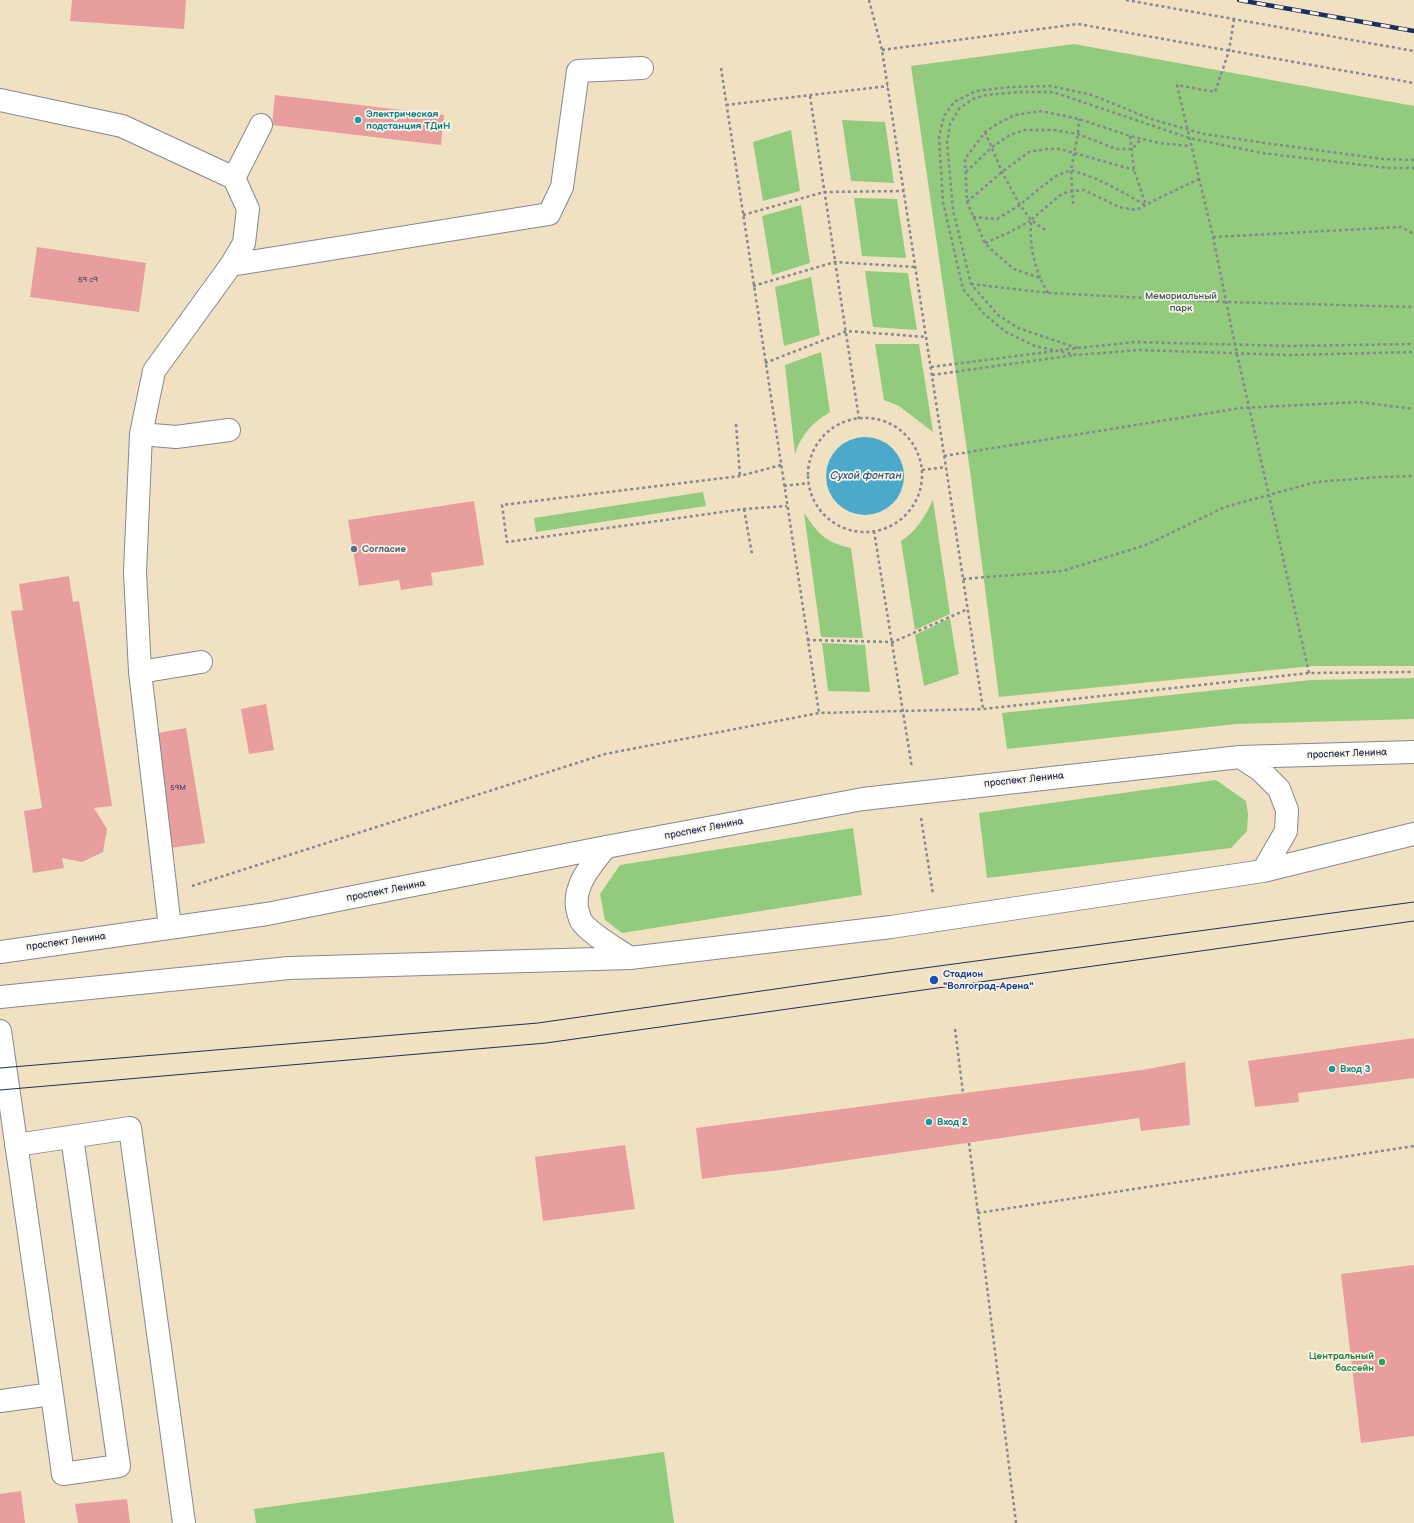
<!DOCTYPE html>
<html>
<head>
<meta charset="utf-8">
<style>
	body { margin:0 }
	canvas { display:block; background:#f0e1c2 }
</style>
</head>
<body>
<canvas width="1414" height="1523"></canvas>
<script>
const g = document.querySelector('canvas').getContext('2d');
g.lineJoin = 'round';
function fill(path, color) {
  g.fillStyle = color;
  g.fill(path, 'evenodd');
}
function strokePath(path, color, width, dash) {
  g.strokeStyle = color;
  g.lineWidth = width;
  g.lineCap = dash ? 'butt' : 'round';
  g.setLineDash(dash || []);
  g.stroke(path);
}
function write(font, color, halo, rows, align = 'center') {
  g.font = font + ' "Balsamiq Sans",sans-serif';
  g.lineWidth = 3.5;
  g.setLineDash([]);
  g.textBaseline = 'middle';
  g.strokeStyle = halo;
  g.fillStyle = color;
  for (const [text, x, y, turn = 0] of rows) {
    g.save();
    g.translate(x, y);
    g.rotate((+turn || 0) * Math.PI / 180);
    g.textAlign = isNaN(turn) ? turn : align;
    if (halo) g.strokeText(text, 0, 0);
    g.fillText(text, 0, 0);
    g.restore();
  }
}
const green = new Path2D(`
	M1074,44L1414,106V666H1313L999,697L970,471L911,66Z
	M842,120L885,122L894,183L851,181Z
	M791,130L800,191L763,201L753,142Z
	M854,198L897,199L906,258L862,256Z
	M801,205L810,263L772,275L762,216Z
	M865,271L908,273L917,330L873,327Z
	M811,277L820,335L784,346L775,287Z
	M875,344H919L933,432L899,406L884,400Z
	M821,352L830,412C812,423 801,435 795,454L785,365Z
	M703,492L706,506L536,532L534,518Z
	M933,500L950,614L915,630L901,541C917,531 925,516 933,500Z
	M804,513C819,534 824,542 851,548L863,638L821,637Z
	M950,618L959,674L924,686L915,635Z
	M822,643L865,645L870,692L828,691Z
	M1414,678V719L1236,724L1007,749L1002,713L1311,680Z
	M1216,780L1246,801L1248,814L1247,831L1231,848L987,878L979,813Z
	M853,828L862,895L622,933L605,920L600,894L620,865Z
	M664,1452L674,1523H256L254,1509Z`);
const water = new Path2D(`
	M826 476a39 39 0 1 1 78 0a39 39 0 1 1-78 0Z`);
const building = new Path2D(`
	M72,0H186L184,29L70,21Z
	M275,95L444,115L441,145L272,125Z
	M37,247L146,263L139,312L30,297Z
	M474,501L484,565L431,573L433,585L401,590L399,580L359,586L348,520Z
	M69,576L73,602L79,601L112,806L94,808L107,829L103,852L82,862L62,858L64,868L33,873L24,811L42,808L11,611L23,610L19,584Z
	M266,704L274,750L249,754L241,709Z
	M186,728L205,843L170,848L152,734Z
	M1414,1038V1078L1298,1093L1299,1102L1255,1107L1248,1061Z
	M1185,1062L1190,1125L1141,1131L1139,1118L773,1171L738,1174L702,1179L696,1128L1142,1070Z
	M625,1145L635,1209L543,1221L535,1157Z
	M1414,1265V1436L1361,1443L1341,1274Z
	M21,1491L25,1523H0V1494Z
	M127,1499L130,1523H78L75,1504Z`);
const path = new Path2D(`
	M869,0L882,50L983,709
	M1126,0L1414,51
	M1234,19L1229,51L1215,92L1177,85L1213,237L1235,345L1309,673
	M882,50L1078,24L1414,83
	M721,68L819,713
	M810,96L859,419
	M726,105L888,86
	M985,132L1002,172L1020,205L1031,220L1045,230
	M1130,136L1134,170L1146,205
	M1414,160L1383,159L1265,143L1204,134L1151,119L1092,95L1051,86L1010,87L976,91L954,102L944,116L939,137L943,202L963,289L985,315L1006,332L1035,346L1077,355L1139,350L1289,355L1414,352
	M966,172L992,147L1010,135L1025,130H1054L1078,134L1116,149H1132L1141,139
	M967,202L1002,172L1029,152L1046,149H1060L1134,170
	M1073,204L1071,170L1078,134L1079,119
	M743,215L824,192L904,191
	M973,217L997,219L1020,205L1040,188L1056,176L1071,170C1098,178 1122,191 1146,206
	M1213,237L1401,227L1414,234
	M985,243L1010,232L1030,221
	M1040,278C1032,256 1030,244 1031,220L1059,196L1065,193L1073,191L1084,190L1119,207L1136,210L1163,196L1199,179
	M971,284L1049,293L1227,302L1414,307
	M753,286L835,262L915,267
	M1048,293L1040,278L1014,269L995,253L985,243L967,202L965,159L985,132L997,124L1015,115L1041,111L1079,119L1130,136L1159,143L1190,146
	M1077,348L1018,328L998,315L971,284L953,210L947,143L950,124L959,109L973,99L986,95L1020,92H1053L1189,138L1262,153L1388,168H1414
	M1060,350L1135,342L1290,346L1414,344
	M765,363L847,331L926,337
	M931,367L1055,351
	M932,375L1075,355
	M808 475a57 57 0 1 1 114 0a57 57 0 1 1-114 0Z
	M736,424L740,476
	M944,456L1241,408L1359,402L1414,409
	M781,465L740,476L502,505L507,542L744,509L787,506
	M922,470L946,467
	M784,486L808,483
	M744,509L752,554
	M874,531L912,768
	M963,579L1062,571L1146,545L1225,507L1316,482L1380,477L1414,476
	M807,640L893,642L968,609
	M921,818L933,894
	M192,886L605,754L819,713L983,709L1309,673L1414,672
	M955,1029L963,1093
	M969,1143L978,1213
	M1016,1523L978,1213L1414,1146`);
const minor = new Path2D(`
	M0,100L122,126L234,178L248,209L244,243L231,265L154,371L141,434L135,572L140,672L170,927
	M234,178L261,125
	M231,265L549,214L562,187L578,71L642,68
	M141,434L176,437L229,430
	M140,672L201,662
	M0,1031L52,1394L0,1401
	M16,1145L130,1128L184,1523
	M52,1394L63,1474L119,1466L72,1137`);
const major = new Path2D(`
	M1240,757L1260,770L1279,789L1287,810L1286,831L1263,871
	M606,847C591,865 571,888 578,912C579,915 580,919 581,921C590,934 617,949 630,958
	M0,952L267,914L606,847L863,799L1240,757L1414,752
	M0,997L289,968L630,958L891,927L1263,871L1414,834`);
const tram = new Path2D(`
	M0,1068L538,1023L887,973L1414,902
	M0,1090L546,1043L1414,921`);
const rail = new Path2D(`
	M1239,0L1414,31`);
const markers = [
	[358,120,4,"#0f9aa8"],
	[354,549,4,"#5c6f8a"],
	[934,980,5,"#1a4fb4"],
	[1332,1069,4,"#0f9aa8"],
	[929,1122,4,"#0f9aa8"],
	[1382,1362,4,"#2e9e5b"]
];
const numberNames = [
	["59 с9",88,280],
	["59М",178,788]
];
const cultureNames = [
	["Электрическая",366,114],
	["подстанция ТДиН",366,126],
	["Вход 3",1340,1069],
	["Вход 2",937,1122]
];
const parkNames = [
	["Мемориальный",1181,296],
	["парк",1181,308]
];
const serviceNames = [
	["Согласие",362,549]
];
const streetNames = [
	["проспект Ленина",1347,754,-2],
	["проспект Ленина",1024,780,-6],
	["проспект Ленина",704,829,-11],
	["проспект Ленина",386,891,-11],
	["проспект Ленина",66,942,-8]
];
const transitNames = [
	["Стадион",943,974],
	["\"Волгоград-Арена\"",943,986]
];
const leisureNames = [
	["Центральный",1374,1356],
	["бассейн",1374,1368]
];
const waterNames = [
	["Сухой фонтан",866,476]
];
fill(green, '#92cb7e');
fill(water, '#4baaca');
fill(building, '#e79e9c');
strokePath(minor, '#868890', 24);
strokePath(major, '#868890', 24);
strokePath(path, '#868890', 2.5, [3, 3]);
strokePath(minor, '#fff', 22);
strokePath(major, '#fff', 22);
strokePath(tram, '#1b2f5e', 1);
strokePath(rail, '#1b2f5e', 4.5);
strokePath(rail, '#fcf5e5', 3, [9]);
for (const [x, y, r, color] of markers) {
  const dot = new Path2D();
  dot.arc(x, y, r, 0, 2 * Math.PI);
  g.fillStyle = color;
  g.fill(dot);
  strokePath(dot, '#fcf5e5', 1.5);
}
write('8px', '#4e4b6e', null, numberNames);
write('bold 10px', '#0d838f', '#fcf5e5', cultureNames, 'left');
write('10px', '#395666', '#fcf5e5', parkNames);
write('bold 10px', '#4e5e75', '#fcf5e5', serviceNames, 'left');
write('10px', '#1b2f5e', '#fcf5e5', streetNames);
write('bold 10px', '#164399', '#fcf5e5', transitNames, 'left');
write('bold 10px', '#27864d', '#fcf5e5', leisureNames, 'right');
write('italic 11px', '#2c5a84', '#fcf5e5', waterNames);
</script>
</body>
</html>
